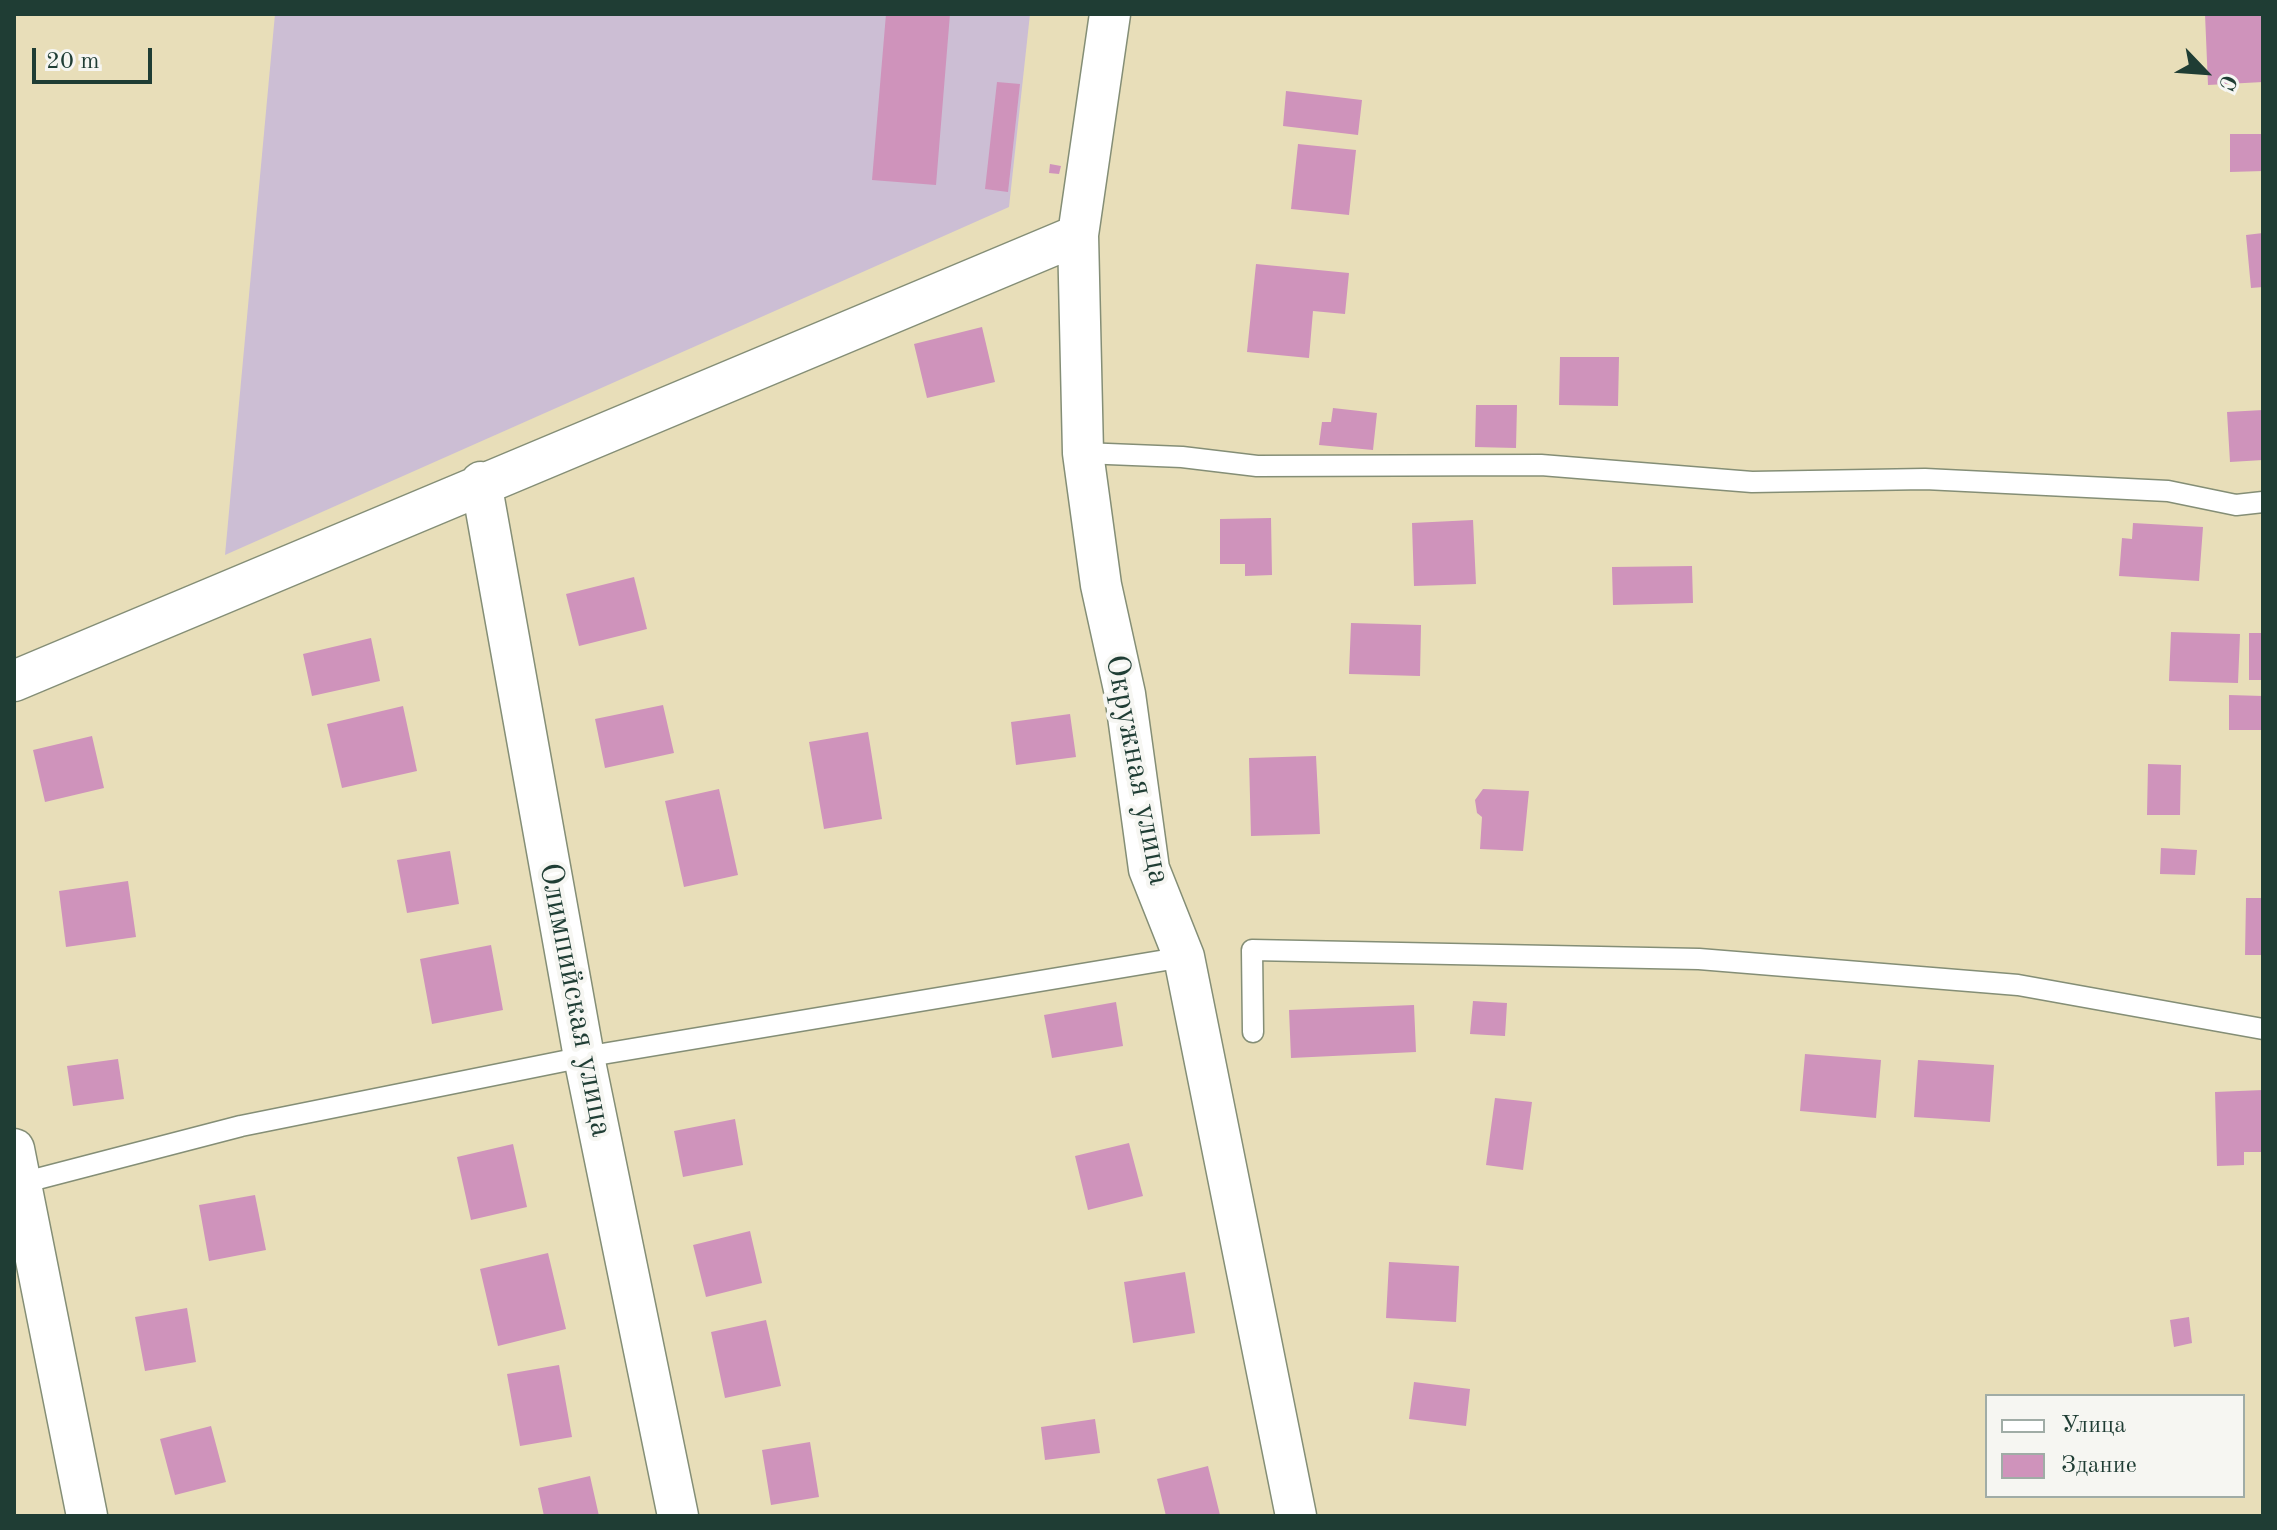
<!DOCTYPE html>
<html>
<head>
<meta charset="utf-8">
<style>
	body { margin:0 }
	#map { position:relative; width:2277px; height:1530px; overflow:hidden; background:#e8deb9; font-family:"Old Standard TT",serif }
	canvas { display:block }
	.frame { position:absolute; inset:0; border:16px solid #1f3d34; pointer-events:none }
	.legend { position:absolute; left:1985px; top:1394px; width:260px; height:104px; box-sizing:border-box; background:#f6f6f2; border:2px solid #a0aca6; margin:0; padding:10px 14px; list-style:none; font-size:24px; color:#1f3d34 }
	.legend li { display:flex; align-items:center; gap:16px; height:40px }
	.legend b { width:40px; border:2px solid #a0aca6 }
	.north { position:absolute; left:2165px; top:32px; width:80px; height:80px; -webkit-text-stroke:6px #f6f6f2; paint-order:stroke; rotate:115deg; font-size:22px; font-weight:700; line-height:32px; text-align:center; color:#1f3d34 }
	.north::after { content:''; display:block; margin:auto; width:28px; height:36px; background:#1f3d34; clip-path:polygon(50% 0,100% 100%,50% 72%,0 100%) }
	.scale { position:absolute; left:32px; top:48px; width:120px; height:36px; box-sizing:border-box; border:4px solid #1f3d34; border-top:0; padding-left:10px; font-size:24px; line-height:28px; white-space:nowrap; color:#1f3d34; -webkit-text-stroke:6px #f6f6f2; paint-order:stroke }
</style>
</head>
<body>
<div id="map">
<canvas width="2277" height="1530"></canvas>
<div class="frame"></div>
<ul class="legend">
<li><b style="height:10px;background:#fff"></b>Улица</li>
<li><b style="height:22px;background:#cf93bb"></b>Здание</li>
</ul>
<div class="north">С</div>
<div class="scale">20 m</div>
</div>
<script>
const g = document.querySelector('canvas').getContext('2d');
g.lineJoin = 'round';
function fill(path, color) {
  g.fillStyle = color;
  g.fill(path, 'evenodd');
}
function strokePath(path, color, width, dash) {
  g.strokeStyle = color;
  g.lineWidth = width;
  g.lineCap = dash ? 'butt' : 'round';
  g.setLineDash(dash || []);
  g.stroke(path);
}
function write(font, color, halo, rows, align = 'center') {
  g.font = font + ' "Old Standard TT",serif';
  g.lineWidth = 8;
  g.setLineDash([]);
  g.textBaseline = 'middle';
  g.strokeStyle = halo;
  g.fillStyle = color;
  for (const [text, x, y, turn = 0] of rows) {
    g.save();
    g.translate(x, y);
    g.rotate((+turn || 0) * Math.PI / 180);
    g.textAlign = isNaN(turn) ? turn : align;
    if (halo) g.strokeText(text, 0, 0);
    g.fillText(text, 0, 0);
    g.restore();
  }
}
const industrial = new Path2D(`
	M275,14H1030L1009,207L225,555Z`);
const building = new Path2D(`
	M886,14H950L936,185L872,180Z
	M2205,14H2263V82L2208,85Z
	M997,82L1020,84L1008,192L985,189Z
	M1286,91L1362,100L1358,135L1283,126Z
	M2230,134H2263V171L2230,172Z
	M1298,144L1356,150L1349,215L1291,209Z
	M1050,164L1061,166L1059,174L1049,173Z
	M2263,233V287L2251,288L2246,235Z
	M1256,264L1349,273L1345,314L1313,311L1309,358L1247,352Z
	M982,327L995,382L927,398L914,344Z
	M1560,357H1619L1618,406L1559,405Z
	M1476,405H1517L1516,448L1475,447Z
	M1333,408L1377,413L1373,450L1319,445L1322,422H1331Z
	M2263,410V460L2230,462L2227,412Z
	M1271,518L1272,575L1245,576V564H1220V519Z
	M1473,520L1476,584L1414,586L1412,523Z
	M2133,523L2203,527L2199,581L2119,576L2122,538L2132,539Z
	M1692,566L1693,603L1613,605L1612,567Z
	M634,577L647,629L579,646L566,594Z
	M1351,623L1421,625L1420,676L1349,674Z
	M2171,632L2240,634L2238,683L2169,681Z
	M2249,633H2263V680H2249Z
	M371,638L380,681L312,696L303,654Z
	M2229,695L2263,696V730H2229Z
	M663,705L674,753L605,768L595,719Z
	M403,706L417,771L342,788L327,724Z
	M1070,714L1076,757L1016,765L1011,722Z
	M868,732L882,819L824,829L809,742Z
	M92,736L104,788L45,802L33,750Z
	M1316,756L1320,834L1251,836L1249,758Z
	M2148,764L2181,765L2180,815H2147Z
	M719,789L738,875L684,887L665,801Z
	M1483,789L1529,791L1523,851L1480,849L1482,817L1477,813L1475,800Z
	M2161,848L2197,850L2195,875L2160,874Z
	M450,851L459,904L407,913L397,860Z
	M128,881L136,937L66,947L59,891Z
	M2246,898H2263V955H2245Z
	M491,945L503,1010L432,1024L420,959Z
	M1473,1001L1507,1003L1505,1036L1470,1034Z
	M1116,1002L1123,1046L1052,1058L1044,1015Z
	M1414,1005L1416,1052L1291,1058L1289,1010Z
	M1805,1054L1881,1060L1876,1118L1800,1111Z
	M118,1059L124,1099L73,1106L67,1066Z
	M1918,1060L1994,1065L1990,1122L1914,1117Z
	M2263,1090V1152H2244V1165L2217,1166L2215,1092Z
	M1495,1098L1532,1102L1523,1170L1486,1165Z
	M735,1119L743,1165L683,1177L674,1131Z
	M1129,1143L1143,1196L1088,1210L1075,1156Z
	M513,1144L527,1207L471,1220L457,1157Z
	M255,1195L266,1250L209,1261L199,1205Z
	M750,1231L762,1283L706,1297L693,1245Z
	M548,1253L566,1329L498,1346L480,1269Z
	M1389,1262L1459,1266L1456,1322L1386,1318Z
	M1185,1272L1195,1333L1133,1343L1124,1282Z
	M187,1308L196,1362L145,1371L135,1317Z
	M2189,1317L2192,1343L2174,1347L2170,1320Z
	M766,1320L781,1386L725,1398L711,1332Z
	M559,1365L572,1437L520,1446L507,1374Z
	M1414,1382L1470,1389L1466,1426L1409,1419Z
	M1095,1419L1100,1453L1045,1460L1041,1427Z
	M211,1426L226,1482L175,1495L160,1439Z
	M810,1442L819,1497L771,1505L762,1450Z
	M1208,1466L1220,1515L1166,1516L1157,1479Z
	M590,1476L599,1516H544L538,1488Z`);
const lane = new Path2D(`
	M1083,453L1182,457L1257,466L1541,465L1752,482L1925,479L2168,491L2236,505L2263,502
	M1253,1032L1252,950L1699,959L2018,985L2263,1029
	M14,1185L241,1126L584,1057L1184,957`);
const street = new Path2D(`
	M1110,14L1078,235L1083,453L1101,585L1125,694L1149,869L1184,957L1296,1516
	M481,482L584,1057L678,1516
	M14,681L1078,235
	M14,1149L87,1516`);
const streetNames = [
	["Окружная улица",1137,770,79],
	["Олимпийская улица",575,1000,79]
];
fill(industrial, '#ccbed4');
fill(building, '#cf93bb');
strokePath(lane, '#848e76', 23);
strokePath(street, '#848e76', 43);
strokePath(lane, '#fff', 20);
strokePath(street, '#fff', 40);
write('32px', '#1f3d34', '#f6f6f2', streetNames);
</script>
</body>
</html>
